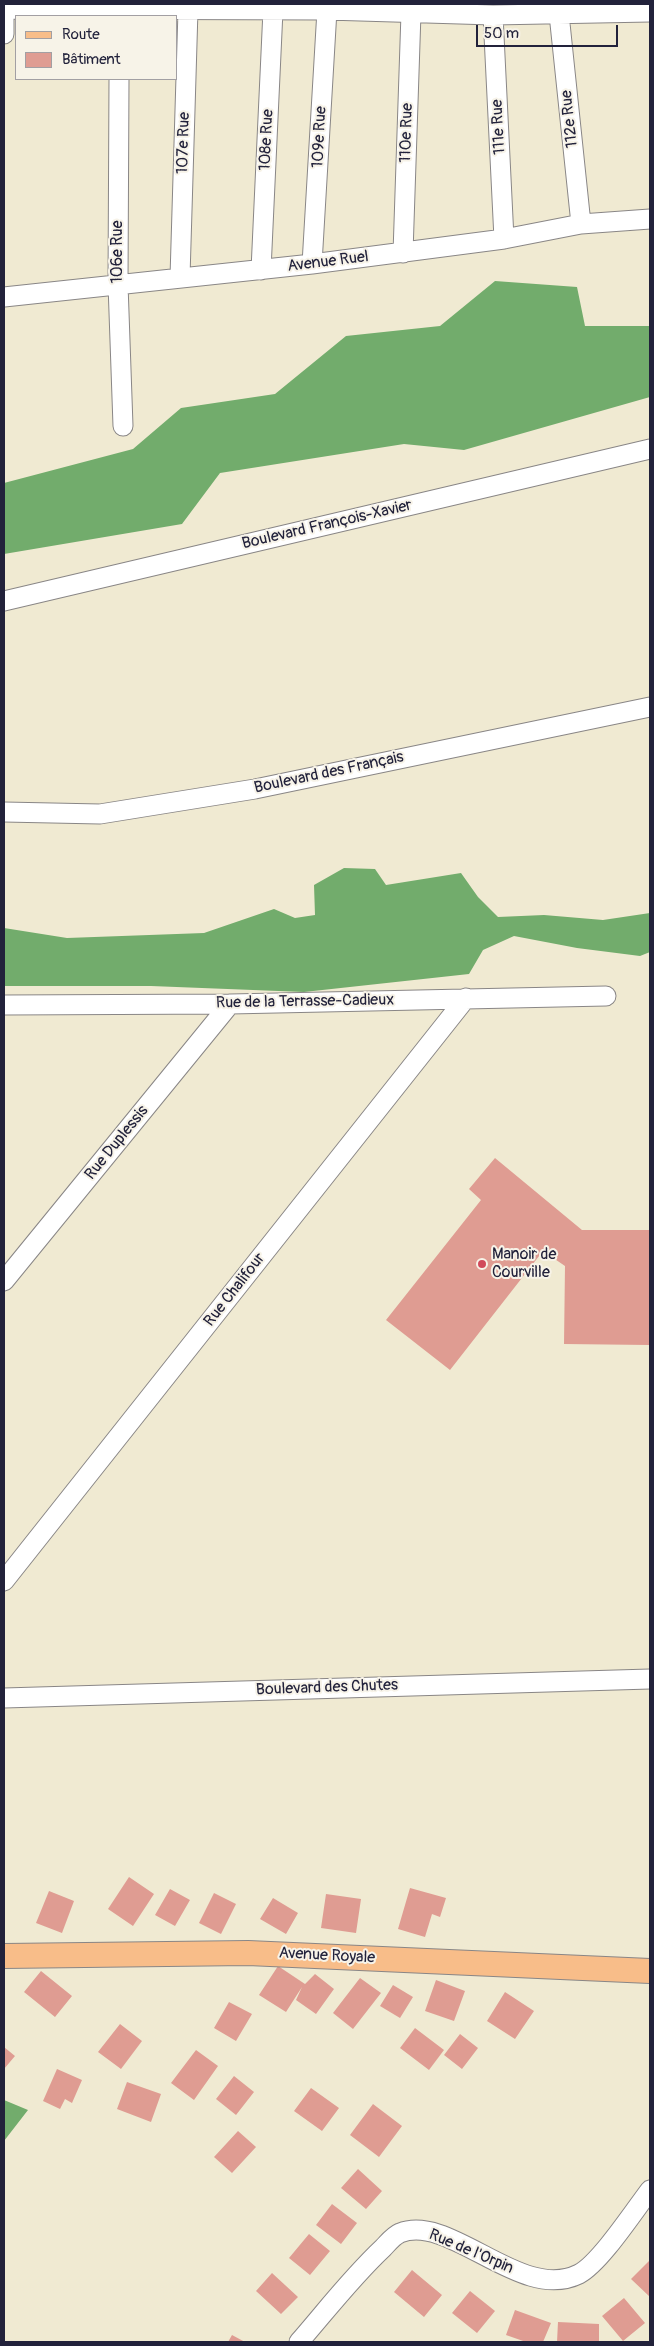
<!DOCTYPE html>
<html>
<head>
<meta charset="utf-8">
<style>
	body { margin:0 }
	#map { position:relative; width:654px; height:2346px; overflow:hidden; background:#f0ead2; font-family:Pangolin,sans-serif }
	canvas { display:block }
	.frame { position:absolute; inset:0; border:5px solid #22223b; pointer-events:none }
	.legend { position:absolute; left:15px; top:15px; width:162px; height:65px; box-sizing:border-box; background:#f7f3e8; border:1px solid #a29fa3; margin:0; padding:6px 9px; list-style:none; font-size:15px; color:#22223b }
	.legend li { display:flex; align-items:center; gap:10px; height:25px }
	.legend b { width:25px; border:1px solid #a29fa3 }
	.scale { position:absolute; left:476px; top:25px; width:142px; height:22px; box-sizing:border-box; border:2px solid #22223b; border-top:0; padding-left:6px; font-size:15px; line-height:18px; white-space:nowrap; color:#22223b; -webkit-text-stroke:4px #f7f3e8; paint-order:stroke }
</style>
</head>
<body>
<div id="map">
<canvas width="654" height="2346"></canvas>
<div class="frame"></div>
<ul class="legend">
<li><b style="height:6px;background:#f8bd89"></b>Route</li>
<li><b style="height:14px;background:#df9c92"></b>Bâtiment</li>
</ul>
<div class="scale">50 m</div>
</div>
<script>
const g = document.querySelector('canvas').getContext('2d');
g.lineJoin = 'round';
function fill(path, color) {
  g.fillStyle = color;
  g.fill(path, 'evenodd');
}
function strokePath(path, color, width, dash) {
  g.strokeStyle = color;
  g.lineWidth = width;
  g.lineCap = dash ? 'butt' : 'round';
  g.setLineDash(dash || []);
  g.stroke(path);
}
function write(font, color, halo, rows, align = 'center') {
  g.font = font + ' Pangolin,sans-serif';
  g.lineWidth = 4;
  g.setLineDash([]);
  g.textBaseline = 'middle';
  g.strokeStyle = halo;
  g.fillStyle = color;
  for (const [text, x, y, turn = 0] of rows) {
    g.save();
    g.translate(x, y);
    g.rotate((+turn || 0) * Math.PI / 180);
    g.textAlign = isNaN(turn) ? turn : align;
    if (halo) g.strokeText(text, 0, 0);
    g.fillText(text, 0, 0);
    g.restore();
  }
}
const forest = new Path2D(`
	M495,281L577,287L585,326H650V397L464,450L404,444L220,473L182,524L4,554V483L133,449L181,408L275,394L346,336L440,326Z
	M344,868L375,869L386,885L461,873L478,897L498,917L544,915L603,920L650,913V952L640,956L577,948L514,936L483,950L469,974L304,992L151,986H4V928L67,938L204,933L274,909L295,918L315,915L314,885Z
	M4,2100L28,2110L4,2141Z`);
const building = new Path2D(`
	M495,1158L582,1230H650L649,1345L564,1344L565,1266L543,1251L450,1370L386,1320L481,1200L469,1189Z
	M129,1877L154,1894L133,1926L108,1909Z
	M410,1888L446,1898L440,1917L432,1914L425,1937L398,1929Z
	M170,1889L190,1900L175,1926L155,1915Z
	M49,1891L74,1901L62,1933L36,1923Z
	M214,1893L236,1904L221,1934L199,1923Z
	M326,1894L361,1899L356,1933L321,1928Z
	M273,1898L298,1913L286,1934L260,1919Z
	M278,1966L305,1984L315,1974L334,1989L316,2014L296,2000L302,1987L286,2012L259,1995Z
	M41,1971L72,1996L55,2017L24,1992Z
	M360,1978L381,1993L353,2029L333,2013Z
	M436,1980L465,1991L454,2021L425,2011Z
	M393,1985L413,1997L400,2018L380,2006Z
	M505,1992L534,2011L515,2039L487,2021Z
	M229,2002L252,2014L236,2041L214,2028Z
	M120,2024L142,2041L121,2069L98,2052Z
	M415,2028L444,2050L429,2070L400,2048Z
	M460,2034L478,2048L462,2069L444,2055Z
	M4,2047L15,2056L4,2069Z
	M196,2050L218,2066L194,2100L171,2083Z
	M57,2069L82,2080L72,2103L65,2099L60,2109L43,2101Z
	M234,2076L254,2092L236,2115L216,2099Z
	M127,2082L161,2094L151,2122L117,2109Z
	M311,2088L339,2108L322,2131L294,2111Z
	M373,2104L402,2126L379,2157L350,2135Z
	M238,2131L256,2147L232,2173L214,2157Z
	M358,2169L382,2191L366,2209L341,2188Z
	M332,2204L357,2223L341,2244L316,2225Z
	M309,2234L330,2251L310,2275L289,2258Z
	M650,2260V2297L631,2279Z
	M412,2270L442,2295L424,2317L394,2292Z
	M272,2273L298,2297L281,2314L256,2291Z
	M470,2291L495,2311L477,2333L452,2313Z
	M624,2298L645,2323L623,2341L602,2316Z
	M515,2310L551,2323L543,2342H526L506,2335Z
	M558,2322L599,2324V2342H557Z
	M232,2335L245,2342H228Z`);
const minor = new Path2D(`
	M4,9L327,10L493,15L650,12
	M559,14L581,224
	M493,15L504,239
	M4,34V9
	M119,79L118,284L123,426
	M403,253L411,13
	M312,264L327,10
	M261,270L273,10
	M180,277L188,10
	M4,297L312,264L504,239L581,224L650,219
	M4,601L650,449
	M4,812L100,814L255,789L650,707
	M4,1005L230,1004L606,996
	M4,1281L230,1004
	M4,1581L466,998
	M4,1698L650,1679
	M299,2342C326,2311 352,2277 383,2248C387,2244 393,2236 400,2233C451,2213 521,2303 579,2274C600,2263 634,2211 650,2190`);
const major = new Path2D(`
	M4,1956L248,1953L650,1971`);
const markers = [
	[482,1264,5,"#d1495b"]
];
const streetNames = [
	["112e Rue",570,119,-96],
	["111e Rue",499,127,-93],
	["110e Rue",407,133,-88],
	["109e Rue",320,137,-87],
	["108e Rue",267,140,-87],
	["107e Rue",184,143,-88],
	["106e Rue",118,252,-90],
	["Avenue Ruel",328,262,-7],
	["Boulevard François-Xavier",327,525,-13],
	["Boulevard des Français",329,773,-12],
	["Rue de la Terrasse-Cadieux",305,1002,-1],
	["Rue Duplessis",117,1143,-51],
	["Rue Chalifour",235,1290,-52],
	["Boulevard des Chutes",327,1688,-2],
	["Avenue Royale",327,1956,3],
	["Rue de l'Orpin",471,2252,23]
];
const poiNames = [
	["Manoir de",492,1255],
	["Courville",492,1273]
];
fill(forest, '#72ac6c');
fill(building, '#df9c92');
strokePath(minor, '#898686', 21);
strokePath(major, '#898686', 26);
strokePath(minor, '#fff', 19);
strokePath(major, '#f8bd89', 24);
for (const [x, y, r, color] of markers) {
  const dot = new Path2D();
  dot.arc(x, y, r, 0, 2 * Math.PI);
  g.fillStyle = color;
  g.fill(dot);
  strokePath(dot, '#f7f3e8', 2);
}
write('16px', '#22223b', '#f7f3e8', streetNames);
write('16px', '#22223b', '#f7f3e8', poiNames, 'left');
</script>
</body>
</html>
